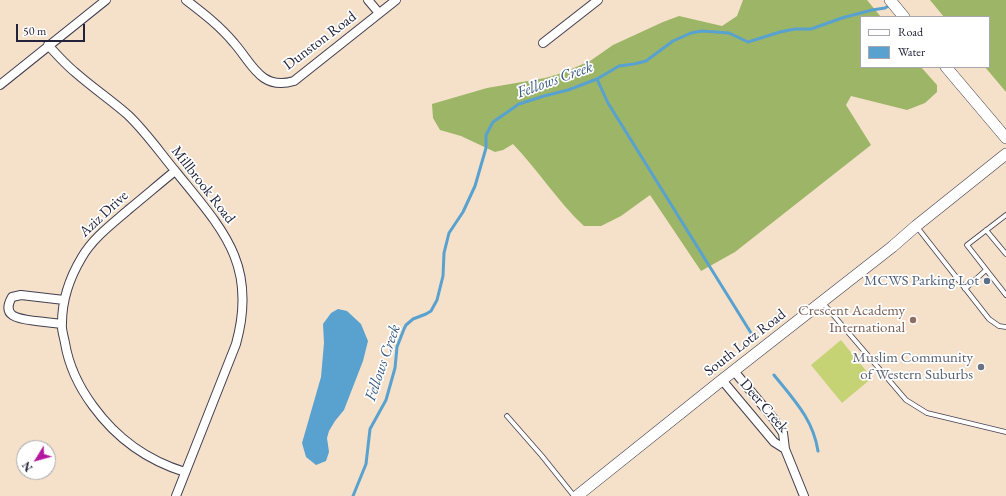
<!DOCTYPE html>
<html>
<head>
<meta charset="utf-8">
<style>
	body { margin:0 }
	#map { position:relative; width:1006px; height:496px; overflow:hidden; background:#f5e1c9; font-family:"EB Garamond",serif }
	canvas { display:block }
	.legend { position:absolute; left:860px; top:16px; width:130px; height:52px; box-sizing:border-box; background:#fff; border:1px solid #a7a7b1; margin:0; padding:5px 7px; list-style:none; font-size:12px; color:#22223b }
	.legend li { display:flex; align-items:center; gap:8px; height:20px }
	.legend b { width:20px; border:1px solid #a7a7b1 }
	.north { position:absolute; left:16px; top:440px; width:40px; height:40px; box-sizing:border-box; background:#fff; border:1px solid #a7a7b1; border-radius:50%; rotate:233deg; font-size:11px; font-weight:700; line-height:16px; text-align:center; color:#22223b }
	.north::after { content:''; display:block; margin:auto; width:14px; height:18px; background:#b5179e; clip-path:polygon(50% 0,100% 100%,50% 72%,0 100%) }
	.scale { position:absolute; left:16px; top:24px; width:69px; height:18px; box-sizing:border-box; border:2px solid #22223b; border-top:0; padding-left:5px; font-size:12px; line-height:14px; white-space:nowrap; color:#22223b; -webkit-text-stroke:3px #fff; paint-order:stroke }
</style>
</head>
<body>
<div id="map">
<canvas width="1006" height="496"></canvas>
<ul class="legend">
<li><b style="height:5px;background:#fff"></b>Road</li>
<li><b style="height:11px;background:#59a1cf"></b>Water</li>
</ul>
<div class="north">N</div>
<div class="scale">50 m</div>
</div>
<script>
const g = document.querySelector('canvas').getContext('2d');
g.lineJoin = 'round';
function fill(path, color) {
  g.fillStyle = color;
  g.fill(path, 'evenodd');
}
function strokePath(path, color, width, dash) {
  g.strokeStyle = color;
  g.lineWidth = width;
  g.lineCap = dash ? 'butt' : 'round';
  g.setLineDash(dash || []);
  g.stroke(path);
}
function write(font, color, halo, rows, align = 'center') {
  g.font = font + ' "EB Garamond",serif';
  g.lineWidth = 3.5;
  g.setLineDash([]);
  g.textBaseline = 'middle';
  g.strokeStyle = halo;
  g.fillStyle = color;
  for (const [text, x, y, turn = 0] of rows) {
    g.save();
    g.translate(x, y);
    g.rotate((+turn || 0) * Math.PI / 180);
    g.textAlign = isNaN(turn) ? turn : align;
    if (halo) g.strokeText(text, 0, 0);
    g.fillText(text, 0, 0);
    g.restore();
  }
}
const green = new Path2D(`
	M841,340L872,378L842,403L811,365Z`);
const forest = new Path2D(`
	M743,0H867L881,17H861V67H921L937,85V92L925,103L907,110L851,96L846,105L871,145L735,252L701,271L650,195L621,216L601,226H584C558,202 538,170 513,144L503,150L495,152L461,136L440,130L433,118L432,104L487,88L545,78L562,73L590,61L613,45L663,22L679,16L722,26L737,16Z
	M930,0H1006V92L985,67H989V17H944Z`);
const water = new Path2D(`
	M338,309L347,311L361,324L368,341L363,361L344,410L335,421L329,431L327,438L329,452L326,461L316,465L306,457L302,443L321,377L324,343L323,324L331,313Z`);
const stream = new Path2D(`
	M597,79L608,103L751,333
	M774,375C794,400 813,419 818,451
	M353,496L366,464L370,429L386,400L395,368L397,347L404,329L406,325L413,319L426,314L431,311L437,300L443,276L444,253L449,233L463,212L475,186L486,148V135L493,122L519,104L544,96L568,90L597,79L619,66L634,64L646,61L673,41L691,33L702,31L729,33L748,42L780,32L795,29H811L842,18L872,10L885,8L890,5`);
const lane = new Path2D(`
	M1006,215L967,245L1006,295
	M917,227L989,319L999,326L1006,327
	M986,230L1006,254
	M965,289L986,270
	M823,303L906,400L927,413L1006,432
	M507,416L542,456L574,496`);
const street = new Path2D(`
	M186,0C203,13 220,26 234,43C244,54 252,70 264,78C273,84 284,84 294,81L396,0
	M368,0L379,13
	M543,43L598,0
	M48,45C57,55 66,65 76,73C93,88 111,100 128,115C146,132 161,154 177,173C223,230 258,265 236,344L176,496
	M0,85L106,0
	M175,171C159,184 144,197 128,210C112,224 93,238 82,257C70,277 62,300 62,323C61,329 64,337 65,343C69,367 79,387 93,406C117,439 146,460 185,472
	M62,324C53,323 45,322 36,321C21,319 0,318 12,297L21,295L64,300
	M734,371L773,418L783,433L785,449L804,496
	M722,380L774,442L785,449`);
const secondary = new Path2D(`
	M890,0L904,17
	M946,67L1006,138
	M577,496L722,380L892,247L916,226L1006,154`);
const markers = [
	[987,281,4,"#5c6f8a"],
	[913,320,4,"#8d6e63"],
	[981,367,4,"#6b7280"]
];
const streetNames = [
	["Dunston Road",320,41,-37],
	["Millbrook Road",203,185,52],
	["Aziz Drive",104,214,-43],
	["South Lotz Road",745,343,-38],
	["Deer Creek",764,406,49]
];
const serviceNames = [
	["MCWS Parking Lot",979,281]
];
const educationNames = [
	["Crescent Academy",905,311],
	["International",905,328]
];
const worshipNames = [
	["Muslim Community",973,358],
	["of Western Suburbs",973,375]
];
const waterNames = [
	["Fellows Creek",555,80,-20],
	["Fellows Creek",383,363,-71]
];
fill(green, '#c5d374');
fill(forest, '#9cb566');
fill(water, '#59a1cf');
strokePath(stream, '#59a1cf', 3);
strokePath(lane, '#423f50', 5.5);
strokePath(street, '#423f50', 10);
strokePath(secondary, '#423f50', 12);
strokePath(lane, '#fff', 4);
strokePath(street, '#fff', 8);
strokePath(secondary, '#fff', 11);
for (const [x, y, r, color] of markers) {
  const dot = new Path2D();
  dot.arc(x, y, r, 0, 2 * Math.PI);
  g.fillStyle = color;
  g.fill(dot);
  strokePath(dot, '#fff', 1.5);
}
write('15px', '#22223b', '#fff', streetNames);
write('15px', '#4e5e75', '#fff', serviceNames, 'right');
write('15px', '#785e54', '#fff', educationNames, 'right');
write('15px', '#5b616d', '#fff', worshipNames, 'right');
write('italic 16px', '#3b5b7e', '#fff', waterNames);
</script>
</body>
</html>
